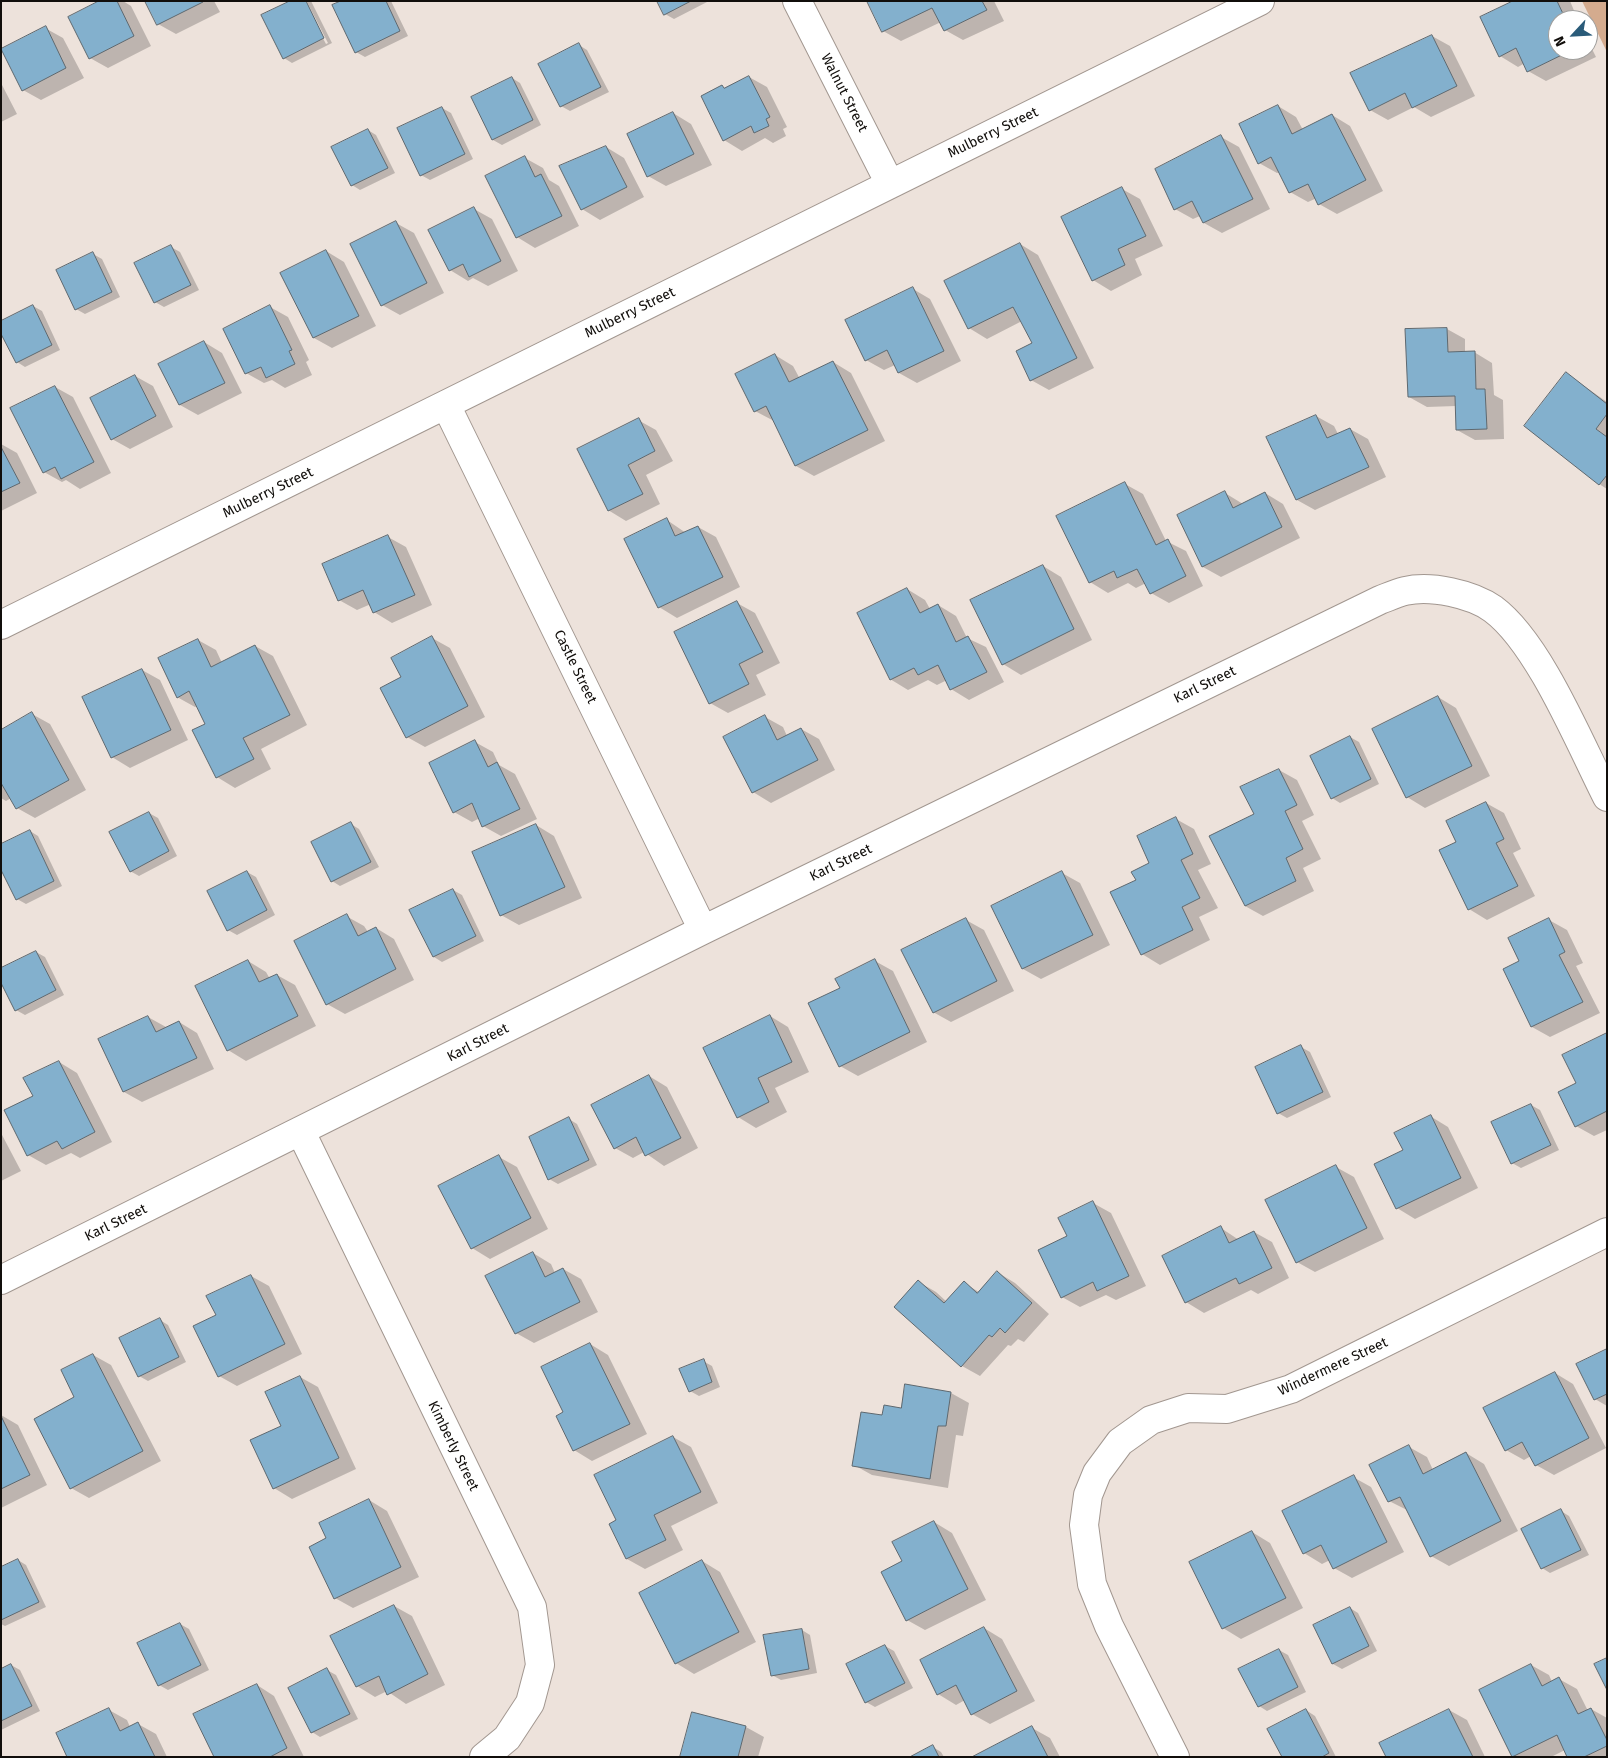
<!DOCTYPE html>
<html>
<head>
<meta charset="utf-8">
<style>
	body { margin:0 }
	#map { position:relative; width:1608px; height:1758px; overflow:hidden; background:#ede2db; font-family:"Fira Sans",sans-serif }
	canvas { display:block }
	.frame { position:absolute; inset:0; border:2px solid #110e0b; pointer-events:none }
	.north { position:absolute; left:1548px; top:10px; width:50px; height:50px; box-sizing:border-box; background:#fff; border:1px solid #a09f9d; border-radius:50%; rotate:245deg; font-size:14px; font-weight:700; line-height:20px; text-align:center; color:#110e0b }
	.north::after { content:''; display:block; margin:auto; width:18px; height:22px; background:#2a5b79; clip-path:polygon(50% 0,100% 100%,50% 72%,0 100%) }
</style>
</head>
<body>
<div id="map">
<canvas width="1608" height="1758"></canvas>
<div class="frame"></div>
<div class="north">N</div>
</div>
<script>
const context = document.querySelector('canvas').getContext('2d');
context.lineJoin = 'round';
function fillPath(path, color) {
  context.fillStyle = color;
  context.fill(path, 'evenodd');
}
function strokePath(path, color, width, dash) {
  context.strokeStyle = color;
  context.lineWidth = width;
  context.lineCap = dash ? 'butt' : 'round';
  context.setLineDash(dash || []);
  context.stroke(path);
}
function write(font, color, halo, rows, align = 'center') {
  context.font = font + ' "Fira Sans",sans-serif';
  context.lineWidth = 4;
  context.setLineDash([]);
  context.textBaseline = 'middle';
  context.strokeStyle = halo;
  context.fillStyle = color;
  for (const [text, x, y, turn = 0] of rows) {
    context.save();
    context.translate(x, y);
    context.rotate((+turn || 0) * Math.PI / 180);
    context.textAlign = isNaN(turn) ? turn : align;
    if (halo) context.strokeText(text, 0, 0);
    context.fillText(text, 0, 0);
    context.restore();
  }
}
const green = new Path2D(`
	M1582 1H1607V52Z`);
const shadow = new Path2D(`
	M102 1H123L131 6 151 46 108 68 90 58Z
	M147 1H214L220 12 176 34 158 24Z
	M293 1H311L332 43 292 63 284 58ZM304 2H307L328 43 326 44Z
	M344 1H391L408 36 365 57 356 52Z
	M659 1H709L674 19 665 14Z
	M869 1H994L1004 21 963 40 945 30 941 22 901 41 883 31Z
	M1516 1H1570L1578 20H1558V50H1588V41L1596 57 1546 81 1528 71 1525 63 1518 67 1500 56Z
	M45 28 63 38 84 78 41 100 23 90Z
	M1432 36 1450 46 1475 96 1431 117 1414 107 1388 120 1370 110Z
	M579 45 587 50 609 92 570 111 561 106Z
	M749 77 767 87 787 127 783 129 786 136 773 143 765 138 742 151 724 140 722 87 726 89Z
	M512 78 520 83 541 125 502 145 493 140 472 98Z
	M1 83 17 114 1 122Z
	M1278 106 1296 117 1303 130 1332 115 1350 126 1383 191 1337 214 1319 204 1317 198 1308 202 1290 192 1280 172 1277 173 1259 163Z
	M442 108 451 113 473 159 430 180 421 175Z
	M673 113 691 124 712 165 666 186 648 176Z
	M368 130 376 135 395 173 360 190 352 185Z
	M1221 137 1239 147 1270 209 1222 233 1204 223 1200 216 1193 219 1175 209Z
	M606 147 624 158 644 197 600 220 582 209Z
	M525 158 543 168 549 180 559 186 579 226 535 248 517 237Z
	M1122 189 1140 199 1163 246 1135 259 1142 275 1111 291 1093 280Z
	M474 209 492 219 518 271 488 286 473 278 468 281 450 270Z
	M396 223 414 233 444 293 400 315 382 305Z
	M1020 244 1038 255 1094 368 1049 390 1031 380 1034 344 1022 321 987 339 969 328Z
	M171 247 180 252 199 290 164 307 155 302Z
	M326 251 344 262 376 326 332 348 314 338 282 273Z
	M93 254 102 259 120 297 85 314 76 309Z
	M913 289 930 299 961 361 917 383 899 373 895 365 884 370 866 360Z
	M33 306 42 311 60 350 25 367 17 362Z
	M270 307 288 317 309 360 306 362 312 375 285 388 272 380 264 383 246 373Z
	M1447 329 1465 339V352H1474L1492 363 1494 395 1503 400 1504 439 1475 440 1457 430 1456 406 1427 407 1409 397Z
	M204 342 222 353 242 393 198 415 180 405 160 364Z
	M775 355 793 366 800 379 833 362 851 373 885 441 814 476 796 466 774 421 755 411Z
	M1567 374 1607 402V489L1599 484Z
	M135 376 153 386 173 427 130 449 112 439Z
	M55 387 73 397 111 473 80 489 66 480 62 482 44 472Z
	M1316 416 1334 426 1338 434 1350 429 1368 439 1386 477 1315 510 1297 500Z
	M638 420 656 430 673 461 646 475 660 504 626 521 608 510Z
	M1 444 17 453 37 493 1 511Z
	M1125 484 1143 494 1166 541 1186 551 1203 586 1169 603 1151 593 1146 583 1136 588 1128 583 1108 593 1090 582Z
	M1225 493 1243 504 1265 493 1283 504 1300 538 1221 577 1203 567 1178 516Z
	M667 520 686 533 698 527 716 537 740 587 677 618 659 607Z
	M388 537 406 547 432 605 392 623 374 612 371 604 357 610 339 600Z
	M1043 566 1061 577 1092 640 1021 675 1003 664Z
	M907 589 925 600 930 609 938 605 956 616 967 638 986 647 1004 682 969 700 951 689 947 680 937 685 928 680 908 690 890 679Z
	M737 603 755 613 780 663 756 675 766 695 728 713 710 703Z
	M432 638 450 648 485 717 425 747 407 737 402 678Z
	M198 640 216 650 222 663 255 646 273 656 307 725 261 749 271 769 235 788 217 777 207 724 198 706 195 707 177 697Z
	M142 670 160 680 188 740 130 768 112 757Z
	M1438 697 1456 708 1490 776 1425 808 1407 797Z
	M32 714 50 724 86 790 35 818 17 808 11 798 6 801 1 798V731Z
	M765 717 783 727 787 736 801 729 819 739 835 770 771 803 753 792Z
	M1350 737 1359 742 1379 784 1340 803 1332 798Z
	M475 742 493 752 499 765 515 774 537 819 501 836 483 826 480 818 472 822 454 812Z
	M1279 770 1297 780 1314 815 1302 821 1321 859 1303 868 1314 891 1263 916 1245 906 1256 815Z
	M1486 803 1504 813 1521 849 1513 853 1535 896 1487 920 1469 909 1441 851 1458 843Z
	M149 813 158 818 177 856 139 876 130 871Z
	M1176 819 1194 829 1211 864 1198 870 1218 908 1199 917 1210 940 1160 965 1142 954 1138 880 1151 864Z
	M351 824 359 829 379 867 340 886 332 881Z
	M536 825 554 836 582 898 519 925 501 915Z
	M30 831 38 836 62 886 26 904 17 899Z
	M247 872 256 877 275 915 237 935 228 930Z
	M1062 873 1080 883 1110 945 1041 979 1023 969 993 907Z
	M453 890 462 895 484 941 442 962 434 957Z
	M346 916 364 926 368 932 376 928 394 939 414 980 345 1014 327 1004Z
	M966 920 984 930 1014 991 951 1022 933 1012Z
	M1549 920 1567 930 1583 963 1576 966 1600 1013 1550 1037 1532 1027 1504 969 1520 961Z
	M36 952 45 957 64 995 25 1015 16 1010Z
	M248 961 266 972 270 979 277 975 295 985 316 1026 246 1061 228 1050Z
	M875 961 893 971 927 1042 858 1076 840 1066 841 989Z
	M770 1016 788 1027 809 1072 775 1088 787 1112 756 1128 738 1117Z
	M148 1017 166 1027 179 1022 197 1033 214 1069 142 1102 124 1092Z
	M1607 1034V1130L1594 1136 1576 1126 1578 1083Z
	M1301 1047 1310 1052 1331 1097 1287 1118 1278 1113Z
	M59 1062 77 1073 112 1142 80 1158 71 1153 46 1165 28 1155 34 1097Z
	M649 1076 667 1087 698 1148 664 1166 644 1152 633 1158 615 1148Z
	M1531 1105 1540 1110 1559 1150 1521 1168 1512 1163Z
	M1430 1116 1448 1127 1478 1188 1415 1219 1397 1208 1405 1151Z
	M569 1119 577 1124 597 1165 558 1184 549 1179Z
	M1 1133 21 1171 1 1181Z
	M499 1157 517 1167 548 1229 490 1259 472 1248Z
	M1336 1167 1354 1177 1384 1239 1315 1272 1297 1262Z
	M1093 1203 1111 1213 1146 1286 1116 1300 1106 1295 1080 1307 1062 1297Z
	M1221 1228 1239 1240 1254 1232 1272 1242 1289 1278 1258 1294 1251 1290 1204 1313 1186 1302Z
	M533 1253 551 1264 555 1273 563 1269 581 1279 598 1312 534 1343 516 1333Z
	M997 1272 1015 1283 1049 1314 1024 1342 1018 1339 1011 1346 1008 1345 980 1376 962 1366 919 1282 936 1292 947 1302 964 1283 979 1292Z
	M251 1276 269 1286 302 1354 237 1386 219 1376 217 1315Z
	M160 1320 168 1325 186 1362 148 1381 139 1376Z
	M590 1344 608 1355 647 1434 592 1461 574 1450 564 1413Z
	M1607 1351V1406L1595 1399Z
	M93 1355 111 1365 161 1461 89 1498 71 1488 76 1398Z
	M703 1361 712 1366 720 1387 699 1396 690 1391Z
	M1555 1373 1573 1384 1606 1448 1554 1475 1536 1465 1531 1456 1524 1460 1506 1450Z
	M300 1377 318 1387 356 1469 292 1499 274 1488 283 1426Z
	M951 1393 969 1403 963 1436 956 1435 948 1488 872 1475 854 1465 883 1417Z
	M1 1415 18 1425 47 1485 1 1508Z
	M673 1437 691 1447 718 1503 671 1526 683 1550 645 1569 627 1559 610 1524 618 1521Z
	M1409 1447 1427 1457 1433 1470 1466 1453 1484 1464 1518 1531 1449 1566 1431 1556 1409 1511 1389 1501Z
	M1353 1477 1371 1487 1404 1552 1352 1578 1334 1568 1330 1560 1322 1564 1304 1553 1283 1512Z
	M369 1500 387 1511 419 1577 353 1608 335 1598 328 1539Z
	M1561 1511 1569 1516 1589 1555 1550 1573 1542 1568Z
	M934 1522 952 1533 986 1600 925 1630 907 1620 904 1561Z
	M1252 1532 1270 1543 1303 1608 1241 1639 1223 1628 1190 1563Z
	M18 1560 26 1565 46 1607 5 1626 1 1624V1569Z
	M702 1561 720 1572 756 1642 694 1674 676 1663Z
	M394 1606 412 1616 445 1685 406 1704 387 1691 375 1697 357 1686Z
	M1350 1608 1358 1613 1377 1651 1342 1669 1333 1664 1314 1626Z
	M180 1624 189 1629 209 1670 168 1690 159 1685Z
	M984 1628 1002 1639 1035 1701 990 1724 972 1714 965 1700 956 1705 938 1694Z
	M802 1630 810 1635 817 1673 781 1680 772 1675Z
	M885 1646 894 1651 913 1688 875 1707 866 1702 847 1665Z
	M1279 1650 1288 1655 1306 1692 1267 1711 1259 1706Z
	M11 1665 20 1670 40 1711 1 1730V1670Z
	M1531 1665 1549 1675 1552 1682 1559 1679 1577 1689 1588 1711 1591 1709 1607 1718V1757H1569L1565 1750 1551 1757 1513 1756 1480 1690Z
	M327 1670 336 1675 358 1719 320 1737 312 1732Z
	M257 1685 274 1696 304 1757H216Z
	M109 1710 127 1720 130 1727 138 1724 156 1734 167 1757H171H69Z
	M1306 1710 1315 1716 1336 1757H1283Z
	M1449 1710 1467 1720 1485 1757H1387Z
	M746 1727 764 1737 758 1757H681Z
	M1032 1728 1050 1738 1060 1757H974Z
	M933 1747 941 1752 944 1757H913Z`);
const building = new Path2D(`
	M99 1H117L134 36 89 59 68 17Z
	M145 1H202L203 2 157 25Z
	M290 1H306L324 38 283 59 261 15Z
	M341 1H386L400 31 355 53 332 5Z
	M657 1H691L664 15Z
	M867 1H982L987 10 944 31 932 8 882 32Z
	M1513 1H1557L1566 20H1558V50H1572L1527 72 1516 48 1499 57 1480 17Z
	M46 26 66 68 22 91 1 49Z
	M1432 35 1457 86 1412 108 1405 93 1369 111 1350 73Z
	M579 43 601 87 560 107 538 64Z
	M749 76 770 117 766 119 769 126 754 133 751 126 723 141 701 96 722 85 724 88Z
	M512 77 533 120 492 140 471 97Z
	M1278 105 1292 134 1332 114 1366 180 1318 205 1308 184 1289 193 1271 157 1258 164 1239 124Z
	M442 107 465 154 420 176 397 128Z
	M673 112 694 154 647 177 627 134Z
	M368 129 388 168 351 186 331 147Z
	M1221 135 1253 199 1203 223 1192 201 1174 210 1155 169Z
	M606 146 627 187 581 210 559 166Z
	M525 156 535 177 541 174 562 216 516 238 485 176Z
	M1122 187 1146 236 1118 249 1125 265 1092 281 1061 217Z
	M474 207 501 261 469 277 463 264 449 271 428 230Z
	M396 221 427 283 381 306 350 244Z
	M1020 243 1077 358 1030 381 1016 351 1032 343 1013 307 968 329 944 281Z
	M171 245 191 285 154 303 134 263Z
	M326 250 359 316 313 338 280 273Z
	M93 252 112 292 75 310 56 270Z
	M913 287 944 351 898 373 887 350 865 361 845 320Z
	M33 305 52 345 16 363 1 334V321Z
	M270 305 292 350 289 351 295 364 266 378 261 367 245 374 223 329Z
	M1447 328 1448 352 1475 351 1476 389H1485L1487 429 1456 430 1455 396 1408 397 1405 329Z
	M204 341 225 383 179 405 158 364Z
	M775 354 789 382 833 361 868 430 795 466 766 406 754 412 735 374Z
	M1566 372 1607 404V414L1596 429 1607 437V475L1599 485 1524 426Z
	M135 375 156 416 111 440 90 398Z
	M55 386 94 462 61 479 55 467 43 473 10 408Z
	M1316 415 1327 438 1350 428 1369 467 1296 500 1266 437Z
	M639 418 655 451 628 465 643 494 608 511 577 449Z
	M1 447 20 483 1 492Z
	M1125 482 1156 545 1168 539 1186 576 1150 594 1137 569 1117 578 1114 571 1089 583 1056 516Z
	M1225 491 1233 508 1265 492 1282 527 1202 567 1177 515Z
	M667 518 675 536 698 526 723 577 658 608 624 539Z
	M388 535 415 595 373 613 363 590 338 601 322 564Z
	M1043 565 1074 629 1002 665 970 600Z
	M907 588 920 613 938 604 956 642 968 636 987 672 950 690 938 665 918 675 914 668 890 680 857 613Z
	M737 601 763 652 739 664 749 684 709 704 674 632Z
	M432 636 468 706 406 738 380 688 401 677 391 658Z
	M198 639 211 667 255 645 290 715 243 738 254 759 216 778 192 730 205 724 189 691 177 698 158 658Z
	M142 669 171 730 111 758 82 697Z
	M1438 696 1472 766 1406 798 1372 729Z
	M32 712 69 780 16 809 1 783V730Z
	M765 715 777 740 801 728 818 760 752 793 723 737Z
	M1350 736 1371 779 1331 799 1310 756Z
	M475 740 488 767 497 762 520 809 482 827 472 803 453 813 429 763Z
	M1279 769 1297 805 1285 811 1303 849 1286 858 1296 881 1245 906 1209 836 1254 814 1240 787Z
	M1486 802 1504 839 1496 843 1518 886 1468 910 1439 850 1456 842 1446 821Z
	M149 812 169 851 130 872 109 832Z
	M1176 817 1193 854 1181 860 1200 898 1182 907 1193 930 1141 955 1110 892 1136 880 1131 872 1149 863 1137 836Z
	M351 822 371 862 331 882 311 842Z
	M536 824 565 887 500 916 472 852Z
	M30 830 54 881 16 900 1 870V844Z
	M247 871 267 910 227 931 207 891Z
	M1062 871 1093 935 1022 969 991 906Z
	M453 889 476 936 433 957 409 910Z
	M347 914 358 936 376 927 396 969 326 1005 294 941Z
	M966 918 997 981 933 1013 901 950Z
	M1549 918 1565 952 1559 955 1583 1002 1531 1027 1503 969 1519 961 1508 938Z
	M36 951 56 990 15 1011 1 983V968Z
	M875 959 910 1032 839 1067 808 1003 840 988 835 979Z
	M248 960 259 982 277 974 298 1016 227 1051 195 986Z
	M770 1015 792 1062 758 1078 769 1102 737 1118 703 1048Z
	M148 1016 156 1032 179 1021 197 1058 123 1092 98 1039Z
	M1607 1033V1111L1575 1127 1558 1092 1576 1083 1562 1055Z
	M1301 1045 1323 1092 1277 1114 1255 1067Z
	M59 1061 95 1132 62 1149 57 1141 27 1156 4 1110 33 1096 23 1078Z
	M649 1075 681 1138 645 1156 636 1137 614 1149 591 1105Z
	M1531 1104 1551 1145 1511 1164 1491 1122Z
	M1431 1115 1461 1178 1396 1209 1374 1164 1403 1150 1394 1133Z
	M569 1117 589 1160 548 1180 529 1137Z
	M499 1155 531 1218 471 1249 438 1186Z
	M1336 1165 1367 1228 1296 1263 1265 1200Z
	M1093 1201 1129 1276 1097 1291 1093 1282 1061 1298 1038 1250 1067 1236 1058 1218Z
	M1221 1226 1229 1243 1254 1231 1272 1268 1239 1284 1236 1278 1185 1303 1162 1256Z
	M533 1252 545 1277 563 1268 580 1302 515 1334 485 1276Z
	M997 1271 1032 1303 1005 1333 1000 1328 992 1337 989 1335 961 1367 894 1307 918 1280 944 1303 964 1281 977 1293Z
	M251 1275 285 1344 218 1377 193 1326 216 1315 206 1296Z
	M160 1318 179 1357 138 1377 119 1338Z
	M590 1343 630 1424 573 1451 556 1416 563 1412 541 1367Z
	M1607 1349V1394L1594 1400 1576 1364Z
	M93 1354 143 1451 70 1489 34 1419 74 1397 61 1370Z
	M704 1359 712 1382 689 1392 679 1369Z
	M1555 1372 1589 1438 1535 1466 1522 1442 1505 1451 1483 1408Z
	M300 1376 339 1458 273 1489 250 1440 281 1426 265 1392Z
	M905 1384 951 1392 946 1426H938L930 1479 852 1466 861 1412 882 1415 884 1405 901 1408Z
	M1 1416 30 1475 1 1489Z
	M673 1436 701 1492 654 1515 666 1540 626 1559 609 1524 616 1520 594 1475Z
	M1409 1445 1423 1474 1466 1452 1501 1521 1430 1557 1400 1497 1388 1502 1369 1465Z
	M1354 1475 1387 1542 1333 1569 1321 1545 1303 1554 1282 1511Z
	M369 1499 401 1567 334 1599 309 1547 326 1538 319 1523Z
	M1561 1509 1581 1550 1541 1569 1521 1529Z
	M934 1521 968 1589 906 1621 881 1572 902 1561 892 1542Z
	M1252 1531 1286 1598 1222 1629 1189 1562Z
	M18 1559 39 1602 1 1620V1567Z
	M702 1560 739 1632 675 1664 639 1593Z
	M394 1605 428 1674 387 1695 379 1676 356 1687 330 1636Z
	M1350 1607 1369 1646 1332 1664 1313 1625Z
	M180 1623 201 1665 158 1686 137 1643Z
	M984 1627 1017 1691 971 1715 956 1685 937 1695 920 1660Z
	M802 1629 809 1669 771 1676 763 1635Z
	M885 1645 905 1683 865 1703 846 1664Z
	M1279 1649 1298 1687 1258 1707 1238 1669Z
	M1607 1658V1690L1594 1664Z
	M11 1664 32 1706 1 1721V1669Z
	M1531 1664 1542 1686 1559 1677 1578 1714 1591 1708 1607 1740V1746L1584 1757H1567L1557 1735 1512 1757 1479 1690Z
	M327 1668 350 1714 311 1733 288 1688Z
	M257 1684 287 1748 270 1757H214L193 1714Z
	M109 1708 120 1731 138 1722 155 1757H67L56 1733Z
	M1306 1709 1329 1753 1322 1757H1282L1267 1729Z
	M1449 1709 1473 1757H1386L1379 1743Z
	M692 1712 746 1726 738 1757H680Z
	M1032 1726 1048 1757H972Z
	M933 1745 939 1757H910Z`);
const street = new Path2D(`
	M797 1 890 184
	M446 405 703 930
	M1 625 1260 1
	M301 1132 532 1607 540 1665 530 1703 507 1738 484 1757
	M1 1280 703 930 1380 600C1388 597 1397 593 1405 591 1431 585 1472 594 1493 609 1539 643 1580 744 1607 797
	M1175 1757 1109 1626 1092 1584 1084 1525 1088 1495 1097 1473 1120 1442 1151 1420 1188 1408 1227 1409 1291 1389 1607 1232`);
const streetNames = [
	["Walnut Street",844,93,63],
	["Mulberry Street",993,133,-26],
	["Mulberry Street",630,313,-26],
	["Mulberry Street",268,493,-26],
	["Castle Street",575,667,64],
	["Karl Street",1205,685,-26],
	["Karl Street",841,863,-26],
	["Karl Street",478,1043,-27],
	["Karl Street",116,1223,-26],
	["Windermere Street",1333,1367,-25],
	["Kimberly Street",453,1446,64]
];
fillPath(green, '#d4ab8e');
fillPath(shadow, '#0003');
fillPath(building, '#83b0cd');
strokePath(building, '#5e686f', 1);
strokePath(street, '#a29790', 30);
strokePath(street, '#fff', 28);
write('14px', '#110e0b', '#fff', streetNames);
</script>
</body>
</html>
